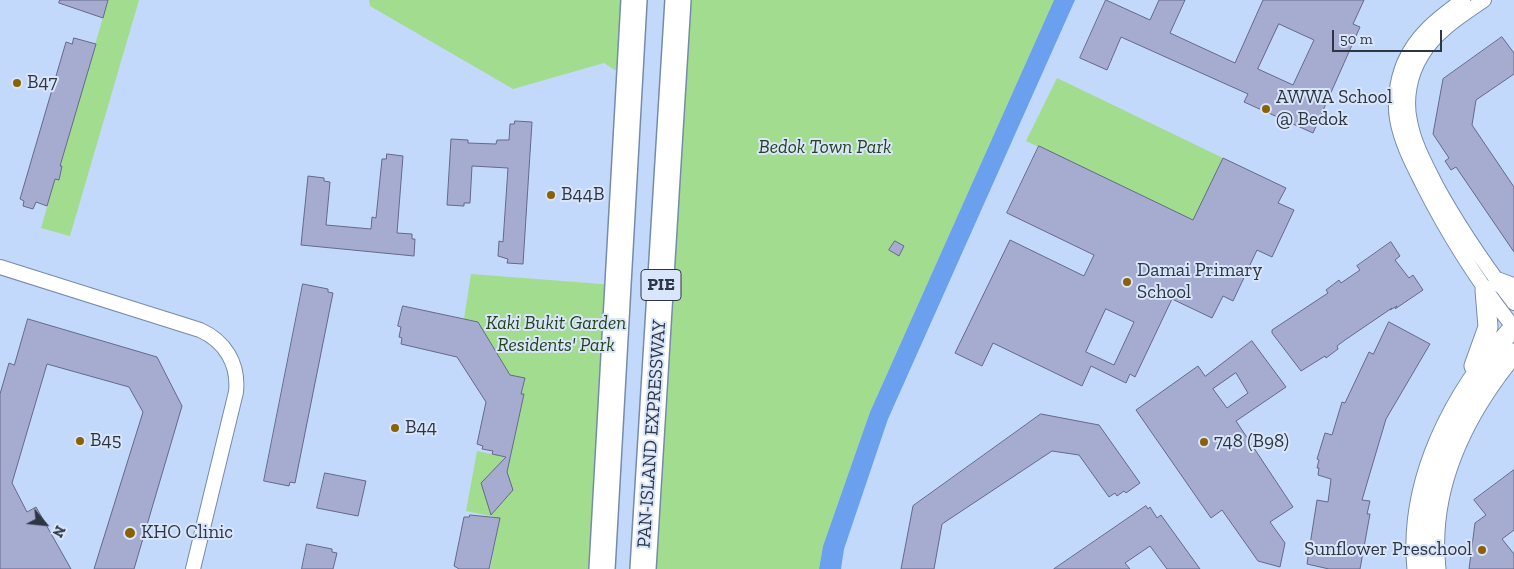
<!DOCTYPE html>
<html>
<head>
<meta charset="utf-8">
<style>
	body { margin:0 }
	#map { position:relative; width:1514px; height:569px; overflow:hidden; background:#c2d9fb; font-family:"Zilla Slab",serif }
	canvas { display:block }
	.north { position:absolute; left:20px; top:499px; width:50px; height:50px; -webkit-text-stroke:4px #d8e5fa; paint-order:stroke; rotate:118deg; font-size:14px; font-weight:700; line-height:20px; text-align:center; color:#2d3643 }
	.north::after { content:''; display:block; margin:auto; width:18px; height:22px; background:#2d3643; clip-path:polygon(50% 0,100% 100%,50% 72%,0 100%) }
	.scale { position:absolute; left:1332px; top:30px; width:110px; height:22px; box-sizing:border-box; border:2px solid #2d3643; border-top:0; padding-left:6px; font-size:15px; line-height:18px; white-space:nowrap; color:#2d3643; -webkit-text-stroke:4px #d8e5fa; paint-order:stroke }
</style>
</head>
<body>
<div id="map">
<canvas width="1514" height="569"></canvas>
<div class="north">N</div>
<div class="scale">50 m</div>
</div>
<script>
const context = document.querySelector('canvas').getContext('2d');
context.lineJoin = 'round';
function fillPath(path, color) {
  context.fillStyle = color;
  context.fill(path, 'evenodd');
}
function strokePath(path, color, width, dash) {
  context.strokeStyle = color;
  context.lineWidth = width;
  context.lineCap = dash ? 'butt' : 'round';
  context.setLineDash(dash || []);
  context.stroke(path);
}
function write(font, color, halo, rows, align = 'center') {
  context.font = font + ' "Zilla Slab",serif';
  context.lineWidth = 4;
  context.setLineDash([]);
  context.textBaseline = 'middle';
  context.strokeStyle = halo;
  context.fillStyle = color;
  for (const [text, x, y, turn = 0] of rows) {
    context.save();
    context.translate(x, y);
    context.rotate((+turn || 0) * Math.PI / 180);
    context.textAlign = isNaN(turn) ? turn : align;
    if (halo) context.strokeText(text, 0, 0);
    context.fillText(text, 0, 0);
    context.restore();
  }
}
const green = new Path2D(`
	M108 0H139L70 236 41 228 55 179H59L62 166 60 165Z
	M369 0H634L630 80 604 63 513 89 370 6Z
	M686 0H1054L870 412 823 546 819 569H653Z
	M1057 78 1223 158 1193 220 1026 141Z
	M471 274 615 285 597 569H490L500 518 466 511 477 451 510 458 524 395 521 394 525 378 510 375 478 322 464 319Z`);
const water = new Path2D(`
	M1054 0H1075L888 419 844 549 841 569H819L823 546 870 412Z`);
const building = new Path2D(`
	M60 0H108L103 18 59 3Z
	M1106 0 1150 20 1159 0H1185L1170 33 1235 63 1263 0H1364L1353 24 1360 27 1313 133 1244 102 1248 94 1121 37 1107 70 1080 58ZM1279 24 1314 40 1293 85 1258 69Z
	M1502 37 1514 53V74L1476 100 1472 125 1514 187V252L1456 167 1451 170 1445 161 1449 158 1433 134 1443 79Z
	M74 38 96 44 60 166H62L59 180 55 179 47 206 36 202 33 209 23 206 24 201 20 199 66 42 72 44Z
	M515 121 532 122 523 264 507 263 508 259 498 256 499 241 503 242 508 168 472 166 470 203H464V206L447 205 451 139 468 140V143L496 144 497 140H509L510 124H514Z
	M1039 146 1193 220 1223 158 1286 188 1278 203 1294 210 1272 257 1257 250 1233 301 1223 296 1212 318 1172 299 1135 377 1130 374 1126 383 1091 366 1082 386 993 343 982 366 955 353 1010 240 1084 276 1094 255 1007 213ZM1106 309 1134 322 1114 365 1086 352Z
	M387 154 403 156 397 233 412 234V239H415L414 256 301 245 308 176 324 178V181L330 182 326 225 371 229 372 217 376 218 382 159H386Z
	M895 241 904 246 899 256 889 250Z
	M1391 242 1400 256 1395 260 1409 278 1413 275 1423 290 1395 309 1397 306 1390 310 1392 308 1345 340 1337 346 1338 349 1326 358 1325 356 1301 371 1272 333V330L1328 293 1326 290 1339 280 1341 283 1360 270 1357 266Z
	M303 284 328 289V292L333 293 295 483 290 482 289 486 264 481Z
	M403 306 478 322 510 375 525 378 521 394H524L507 472 513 490 491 515 481 483 506 457 492 454 493 451 482 449 483 446 477 444 486 402 457 357 401 344 402 338 399 337 401 327 398 326Z
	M28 319 157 357 182 406 134 569H94L143 412 129 387 47 364 12 483 27 512 36 507 71 569H0V394L9 363 14 365Z
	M1389 322 1430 344 1386 419 1362 500 1370 501 1367 514H1370L1360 569H1329L1307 564 1317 500 1328 502 1331 479 1318 475 1319 468H1317L1319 460 1317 459 1325 433 1332 435 1342 402 1345 403 1369 352 1373 354Z
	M1252 341 1286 387 1236 421 1293 507 1270 522 1285 543 1280 567 1258 561 1222 510 1211 518 1136 410 1198 366 1205 376ZM1236 373 1248 393 1227 408 1213 389Z
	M1041 414 1099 425 1140 483 1126 493 1124 491 1117 496 1115 493 1109 497 1079 455 1052 451 942 524 934 569H901L913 506Z
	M1514 470V530L1502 539 1514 554V569H1469L1475 523 1486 515 1474 500Z
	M325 473 366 481 358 516 317 508Z
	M1146 506 1148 509 1150 507 1157 518 1161 515 1200 569H1167L1150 546 1125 563 1130 569H1054Z
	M470 515 500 518 489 569H459L454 566 464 517H469Z
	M307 544 332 549V552L337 553 333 569H302Z`);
const minor = new Path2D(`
	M1463 0C1438 18 1416 35 1404 63 1397 80 1394 101 1397 119 1401 142 1412 163 1422 183 1448 235 1478 282 1514 328
	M1484 0C1461 16 1436 31 1422 55 1410 74 1405 99 1410 121 1414 144 1426 165 1436 185 1459 227 1485 265 1514 303
	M0 267 200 330C225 341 239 364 236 392L193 569`);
const secondary = new Path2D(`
	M1498 282 1514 288
	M1474 366 1488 327 1485 290
	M1417 569C1408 480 1455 391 1514 327
	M1436 569C1427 488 1464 414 1514 353`);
const motorway = new Path2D(`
	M602 569 634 0
	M643 569 678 0`);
const markers = [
	[17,83,5,"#8b6103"],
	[1266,109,5,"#8b6103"],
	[551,195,5,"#8b6103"],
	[1127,282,5,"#8b6103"],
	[395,428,5,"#8b6103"],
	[80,441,5,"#8b6103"],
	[1204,442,5,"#8b6103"],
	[130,533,6,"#8b6103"],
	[1482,550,5,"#8b6103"]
];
const shields = [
	[661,285,40]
];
const shieldNames = [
	["PIE",661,285]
];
const poiNames = [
	["B47",27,83],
	["AWWA School",1276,98],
	["@ Bedok",1276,120],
	["B44B",561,195],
	["Damai Primary",1137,271],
	["School",1137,293],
	["B44",405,428],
	["B45",90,441],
	["748 (B98)",1214,442],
	["KHO Clinic",141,533],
	["Sunflower Preschool",1472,550,"right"]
];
const parkNames = [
	["Bedok Town Park",825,148],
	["Kaki Bukit Garden",556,324],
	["Residents' Park",556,346]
];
const streetNames = [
	["PAN-ISLAND EXPRESSWAY",652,434,-86]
];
fillPath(green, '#a2dc8f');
fillPath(water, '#6ba0ef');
fillPath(building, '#a6abd0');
strokePath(building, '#64698a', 1);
strokePath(minor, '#768baa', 16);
strokePath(secondary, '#768baa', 21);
strokePath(motorway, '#768baa', 28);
strokePath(minor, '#fff', 14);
strokePath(secondary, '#fff', 19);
strokePath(motorway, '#fff', 25);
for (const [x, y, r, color] of markers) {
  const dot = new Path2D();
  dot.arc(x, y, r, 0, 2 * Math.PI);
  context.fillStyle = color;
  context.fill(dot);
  strokePath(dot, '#d8e5fa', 2);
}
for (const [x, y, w] of shields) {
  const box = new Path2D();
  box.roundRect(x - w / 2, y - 15.5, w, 31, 4);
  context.fillStyle = '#d8e5fa';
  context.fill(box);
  strokePath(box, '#2d3643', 1);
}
write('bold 18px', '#2d3643', null, shieldNames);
write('19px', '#2d3643', '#d8e5fa', poiNames, 'left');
write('italic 19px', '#25441b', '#d8e5fa', parkNames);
write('19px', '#2d3643', '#d8e5fa', streetNames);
</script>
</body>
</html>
